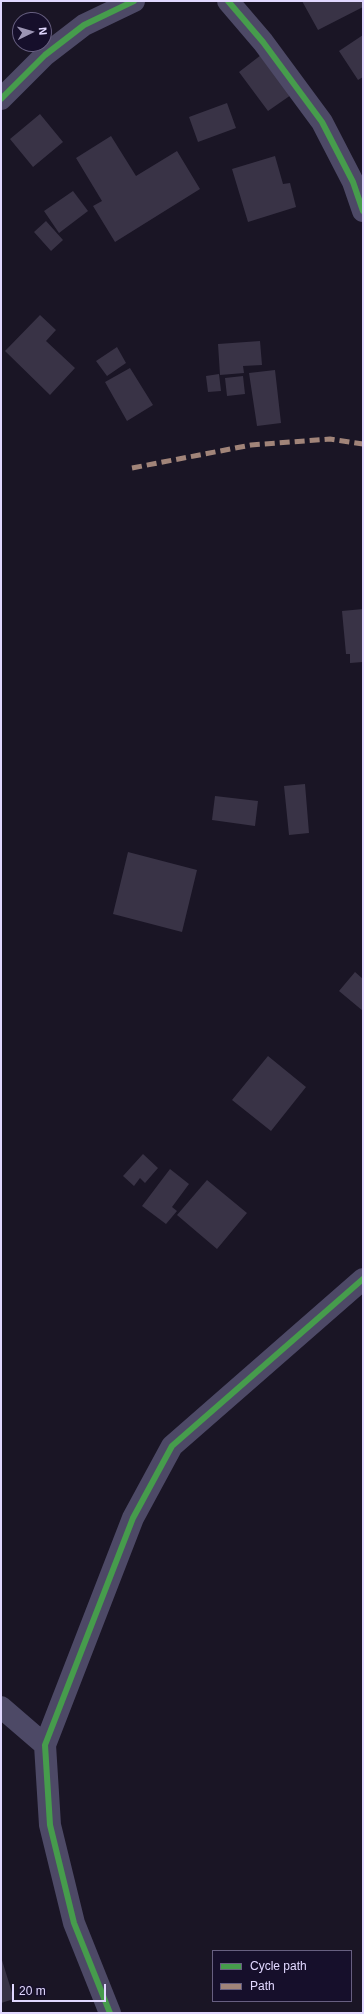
<!DOCTYPE html>
<html>
<head>
<meta charset="utf-8">
<style>
	body { margin:0 }
	#map { position:relative; width:364px; height:2014px; overflow:hidden; background:#1a1525; font-family:Arial,sans-serif }
	canvas { display:block }
	.frame { position:absolute; inset:0; border:2px solid #e1d8ff; pointer-events:none }
	.legend { position:absolute; left:212px; top:1950px; width:140px; height:52px; box-sizing:border-box; background:#160f2b; border:1px solid #675f80; margin:0; padding:5px 7px; list-style:none; font-size:12px; color:#e1d8ff }
	.legend li { display:flex; align-items:center; gap:8px; height:20px }
	.legend b { width:20px; border:1px solid #675f80 }
	.north { position:absolute; left:12px; top:12px; width:40px; height:40px; box-sizing:border-box; background:#160f2b; border:1px solid #675f80; border-radius:50%; rotate:85deg; font-size:11px; font-weight:700; line-height:16px; text-align:center; color:#e1d8ff }
	.north::after { content:''; display:block; margin:auto; width:14px; height:18px; background:#9b94b3; clip-path:polygon(50% 0,100% 100%,50% 72%,0 100%) }
	.scale { position:absolute; left:12px; top:1984px; width:94px; height:18px; box-sizing:border-box; border:2px solid #e1d8ff; border-top:0; padding-left:5px; font-size:12px; line-height:14px; white-space:nowrap; color:#e1d8ff; -webkit-text-stroke:3px #160f2b; paint-order:stroke }
</style>
</head>
<body>
<div id="map">
<canvas width="364" height="2014"></canvas>
<div class="frame"></div>
<ul class="legend">
<li><b style="height:5px;background:#469c4c"></b>Cycle path</li>
<li><b style="height:5px;background:#a18479"></b>Path</li>
</ul>
<div class="north">N</div>
<div class="scale">20 m</div>
</div>
<script>
const context = document.querySelector('canvas').getContext('2d');
context.lineJoin = 'round';
function fillPath(path, color) {
  context.fillStyle = color;
  context.fill(path, 'evenodd');
}
function strokePath(path, color, width, dash) {
  context.strokeStyle = color;
  context.lineWidth = width;
  context.lineCap = dash ? 'butt' : 'round';
  context.setLineDash(dash || []);
  context.stroke(path);
}
const building = new Path2D(`
	M302 1H363V7L318 30Z
	M363 35V77L358 80 339 51Z
	M261 55 291 95 268 111 239 72Z
	M227 103 236 128 198 142 189 117Z
	M40 114 63 142 33 167 10 139Z
	M111 136 136 176 177 151 200 189 115 242 93 206 102 201 76 158Z
	M275 156 283 184 290 183 296 207 248 222 232 169Z
	M73 191 88 211 59 233 44 211Z
	M46 221 63 240 51 251 34 232Z
	M40 315 56 330 46 341 75 368 50 395 5 351Z
	M260 341 262 365 243 366 244 373 220 375 218 344Z
	M117 347 126 363 107 376 96 361Z
	M130 368 153 405 127 421 105 382Z
	M275 370 281 423 257 426 249 373Z
	M219 374 221 391 208 392 206 376Z
	M243 376 245 394 227 396 225 378Z
	M363 609V662L350 663V654H346L342 611Z
	M305 784 309 833 289 835 284 786Z
	M215 796 258 801 255 826 212 820Z
	M128 852 197 870 182 932 113 914Z
	M355 972 363 979V1011L339 991Z
	M268 1056 306 1087 271 1131 232 1100Z
	M143 1154 158 1168 145 1183 140 1178 134 1186 123 1176Z
	M170 1169 189 1184 172 1207 177 1211 166 1224 142 1206Z
	M207 1180 247 1213 217 1249 177 1215Z
	M1 1957 14 1999 1 2003Z`);
const minor = new Path2D(`
	M228 1 263 42 322 122 353 182 363 211
	M1 99 45 55 84 25 134 1
	M1 1707 45 1745
	M110 2013 74 1923 50 1825 45 1745 133 1518 172 1446 363 1279`);
const quiet = new Path2D(`
	M132 468 251 445 330 439 363 444`);
const cycleway = new Path2D(`
	M228 1 263 42 322 122 353 182 363 211
	M1 99 45 55 84 25 134 1
	M110 2013 74 1923 50 1825 45 1745 133 1518 172 1446 363 1279`);
fillPath(building, '#393346');
strokePath(minor, '#4d4966', 22);
strokePath(quiet, '#a18479', 5, [10, 5]);
strokePath(cycleway, '#469c4c', 6);
</script>
</body>
</html>
